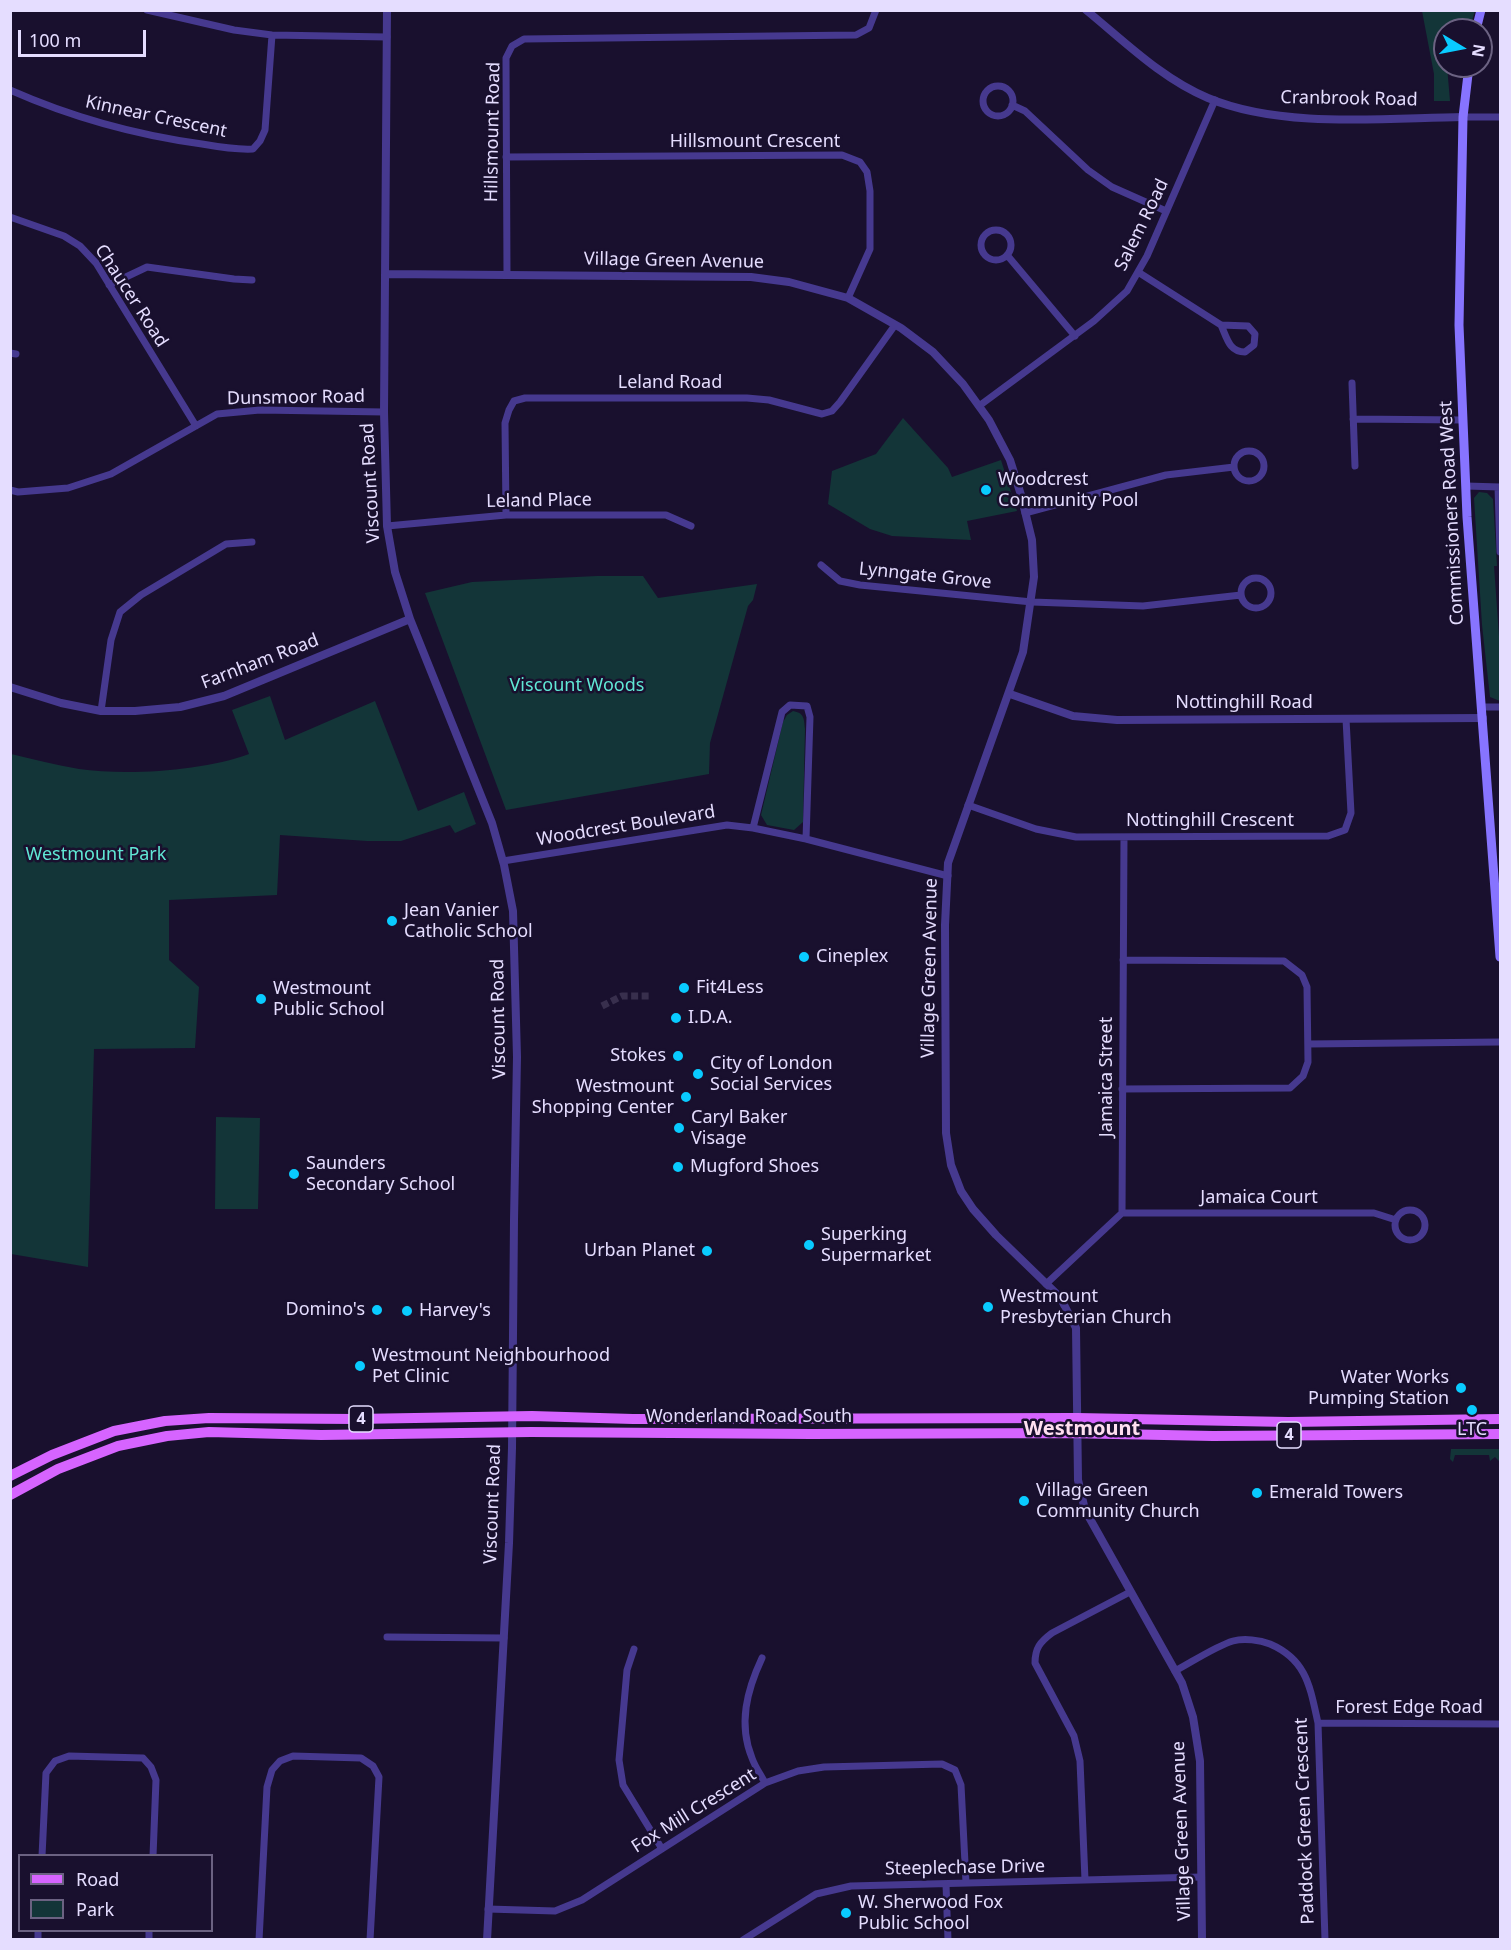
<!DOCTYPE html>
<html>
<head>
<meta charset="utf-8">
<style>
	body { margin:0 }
	#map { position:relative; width:1511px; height:1950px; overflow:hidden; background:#19102e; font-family:"Noto Sans",sans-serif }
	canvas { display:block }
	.frame { position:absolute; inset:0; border:12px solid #e5ddff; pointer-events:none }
	.legend { position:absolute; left:18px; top:1854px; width:195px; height:78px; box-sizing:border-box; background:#19102e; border:2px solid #6b6282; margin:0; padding:8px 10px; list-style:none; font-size:18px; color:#e5ddff }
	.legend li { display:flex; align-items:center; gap:12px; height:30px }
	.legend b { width:30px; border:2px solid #6b6282 }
	.north { position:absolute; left:1433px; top:18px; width:60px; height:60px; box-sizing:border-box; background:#19102e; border:2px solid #6b6282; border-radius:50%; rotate:100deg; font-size:16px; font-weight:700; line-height:24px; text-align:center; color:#e5ddff }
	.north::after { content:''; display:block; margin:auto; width:21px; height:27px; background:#09cbff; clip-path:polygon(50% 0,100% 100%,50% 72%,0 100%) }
	.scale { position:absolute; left:18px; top:30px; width:128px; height:27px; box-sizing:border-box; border:3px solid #e5ddff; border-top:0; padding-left:8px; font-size:18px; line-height:21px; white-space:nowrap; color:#e5ddff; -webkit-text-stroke:4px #19102e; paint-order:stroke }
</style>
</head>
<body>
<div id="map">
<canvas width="1511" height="1950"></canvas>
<div class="frame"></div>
<ul class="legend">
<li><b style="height:8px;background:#d664ff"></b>Road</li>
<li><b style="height:16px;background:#133538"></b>Park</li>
</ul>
<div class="north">N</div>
<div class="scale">100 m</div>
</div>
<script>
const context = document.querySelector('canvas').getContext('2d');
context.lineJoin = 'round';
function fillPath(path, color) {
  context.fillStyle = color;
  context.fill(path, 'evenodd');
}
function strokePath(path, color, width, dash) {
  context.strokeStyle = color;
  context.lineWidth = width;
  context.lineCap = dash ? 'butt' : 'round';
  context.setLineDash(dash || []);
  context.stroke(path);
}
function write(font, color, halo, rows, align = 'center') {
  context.font = font + ' "Noto Sans",sans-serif';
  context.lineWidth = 5;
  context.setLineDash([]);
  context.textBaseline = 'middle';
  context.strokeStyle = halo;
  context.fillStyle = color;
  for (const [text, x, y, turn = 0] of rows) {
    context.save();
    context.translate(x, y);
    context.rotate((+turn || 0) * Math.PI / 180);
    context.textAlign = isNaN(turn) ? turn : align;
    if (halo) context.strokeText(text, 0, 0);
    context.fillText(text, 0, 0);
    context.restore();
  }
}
const green = new Path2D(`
	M1422 11H1475L1469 30H1445V66H1447L1450 101H1434V74Z
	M903 418 948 468 952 477 1001 460 1017 511 967 521 971 540 892 536 870 529 828 504 832 471 876 454Z
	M1479 492 1487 493 1493 499 1497 566H1494L1500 650V701L1490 697 1482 625 1474 498Z
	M597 576H643L658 598 757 584 753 600 748 606 710 743 709 774 506 810 425 593 472 582Z
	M270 696 285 740 375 701 418 811 464 792 476 824 455 833 450 825 401 841H367L280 835 277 895 169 900V960L199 987 195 1048 94 1049 88 1267 11 1254V754C33 759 56 765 79 769 127 776 203 771 249 754L232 710Z
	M793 711C804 713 804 718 805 729L803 822 794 830 767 825 761 815 783 722 787 715Z
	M216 1117 260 1118 258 1209H215Z
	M1451 1449H1500V1462L1495 1457 1490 1461 1489 1455H1455L1453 1462 1450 1459Z`);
const minorTunnel = new Path2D(`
	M602 1006 622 996H650`);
const minor = new Path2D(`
	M147 10 234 30 272 35 387 37
	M983 101a15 15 0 1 1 30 0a15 15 0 1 1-30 0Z
	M10 90C71 117 136 135 202 144 219 147 236 150 253 149L260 141 265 130 272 35
	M1012 105 1025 111 1088 170 1112 187 1166 211
	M1463 117H1500
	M506 157 842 155 860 162 867 172 870 191V249L848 298
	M10 217 64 236 80 246 96 263 196 426
	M981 245a15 15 0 1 1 30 0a15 15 0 1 1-30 0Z
	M1007 255 1075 336
	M1138 272 1221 325 1248 326 1255 334 1254 345 1245 352C1229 352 1227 338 1221 325
	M507 275 506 58 512 46 524 39 856 35 869 28 876 10
	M109 285 147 267 234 279 252 280
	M10 353 16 354
	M1352 383 1355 466
	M979 406 1094 321 1127 291 1147 256 1215 100
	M1353 419 1463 420
	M1234 466a15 15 0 1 1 30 0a15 15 0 1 1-30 0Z
	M1466 486 1500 487
	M1498 487 1500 552
	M10 490 18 492 68 488 111 474 217 414 260 410 384 412
	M1025 513 1166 475 1234 467
	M506 515 505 423 509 410 514 401 525 398H747L769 400 822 414 832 411 840 402 895 325
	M387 526 506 515H666L691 526
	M821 565 840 581 860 585 1032 602 1143 606 1241 595
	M1241 593a15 15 0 1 1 30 0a15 15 0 1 1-30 0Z
	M1482 707H1500
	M101 711 111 640 120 612 141 595 226 544 252 542
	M968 805 1036 829 1076 837 1328 836 1345 830 1351 813 1346 719
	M753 828 806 839
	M503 861 727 825 753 828 782 712 790 705 807 706 810 717 806 839 948 876
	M1308 1044 1500 1042
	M1122 1089 1290 1088 1303 1076 1308 1062 1307 987 1302 975 1284 961 1123 960
	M1395 1225a15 15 0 1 1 30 0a15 15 0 1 1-30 0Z
	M1122 1213H1374L1396 1220
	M1046 1284 1122 1213 1124 837
	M387 1637 504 1638
	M634 1649 627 1670 619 1760 623 1785 662 1849
	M762 1658C747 1690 738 1724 752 1758 755 1767 761 1775 765 1783
	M1175 1671C1192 1662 1216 1646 1233 1641 1244 1638 1260 1640 1270 1644 1307 1660 1310 1687 1318 1723L1325 1940
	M1318 1723 1500 1724
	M42 1856 46 1773 55 1761 69 1756 143 1758 151 1767 156 1780 153 1856
	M1085 1880 1080 1761 1074 1736 1035 1663C1035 1648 1040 1642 1052 1633L1130 1592
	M946 1884 948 1940
	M488 1909 555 1911 582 1900 765 1783 798 1771 824 1767 942 1764 955 1770 961 1785 966 1883
	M38 1940V1930
	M149 1940V1930
	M259 1940 267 1787 272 1770 280 1761 293 1756 361 1758 373 1766 379 1777 370 1940
	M743 1940 816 1894 851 1886 1201 1877`);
const tertiary = new Path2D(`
	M387 10 384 412 387 526 395 572 410 619 492 823 504 865 513 911 517 1057 514 1220 512 1448 509 1543 487 1940
	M1086 10C1124 41 1162 79 1208 98 1282 129 1384 118 1463 117
	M385 274 751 277 789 282 848 298 901 328 933 352 963 384 989 420 1010 460 1021 495 1032 540 1034 577 1023 652 948 863 945 925 946 1133 951 1165 961 1191 973 1209 996 1235 1060 1297 1076 1328 1078 1480 1085 1510 1182 1683 1193 1717 1200 1761 1202 1940
	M10 687 61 703 101 711H135L180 707 224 696 410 619
	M1010 694 1073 716 1117 720 1483 718`);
const secondary = new Path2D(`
	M1476 30 1481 10
	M1469 66 1463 117 1459 325 1467 517 1500 957`);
const primary = new Path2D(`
	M10 1476 52 1455 114 1431 165 1421 209 1418 356 1419 532 1416 633 1419 1077 1418 1288 1422 1500 1419
	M10 1495 58 1469 118 1446 167 1436 209 1432 321 1435 531 1432 811 1434 1065 1433 1213 1436 1500 1434`);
const markers = [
	[986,490,6,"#09cbff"],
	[392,921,6,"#09cbff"],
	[804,957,6,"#09cbff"],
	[684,988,6,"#09cbff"],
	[261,999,6,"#09cbff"],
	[676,1018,6,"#09cbff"],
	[678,1056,6,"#09cbff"],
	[698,1074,6,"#09cbff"],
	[686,1097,6,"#09cbff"],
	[679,1128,6,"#09cbff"],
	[678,1167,6,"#09cbff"],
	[294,1174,6,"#09cbff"],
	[809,1245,6,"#09cbff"],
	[707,1251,6,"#09cbff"],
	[988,1307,6,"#09cbff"],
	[377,1310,6,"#09cbff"],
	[407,1311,6,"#09cbff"],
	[360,1366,6,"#09cbff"],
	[1461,1388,6,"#09cbff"],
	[1472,1410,6,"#09cbff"],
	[1257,1493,6,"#09cbff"],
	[1024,1501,6,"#09cbff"],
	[846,1913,6,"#09cbff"]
];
const shields = [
	[361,1419,24],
	[1289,1435,24]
];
const shieldNames = [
	["4",361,1419],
	["4",1289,1435]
];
const streetNames = [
	["Cranbrook Road",1349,99,1],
	["Kinnear Crescent",156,117,12],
	["Hillsmount Road",493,132,-89],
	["Hillsmount Crescent",755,142],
	["Salem Road",1142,225,-64],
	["Village Green Avenue",674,261,1],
	["Chaucer Road",131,296,57],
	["Leland Road",670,383],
	["Dunsmoor Road",296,398,-1],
	["Viscount Road",371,483,-93],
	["Leland Place",539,501,-1],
	["Commissioners Road West",1452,513,-93],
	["Lynngate Grove",925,576,6],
	["Farnham Road",260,662,-21],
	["Nottinghill Road",1244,703],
	["Nottinghill Crescent",1210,821],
	["Woodcrest Boulevard",626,826,-9],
	["Village Green Avenue",930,968,-89],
	["Viscount Road",499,1019,-91],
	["Jamaica Street",1107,1077,-90],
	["Jamaica Court",1259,1198],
	["Wonderland Road South",749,1417],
	["Viscount Road",493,1504,-88],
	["Forest Edge Road",1409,1708],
	["Fox Mill Crescent",694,1811,-32],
	["Paddock Green Crescent",1305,1821,-92],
	["Village Green Avenue",1182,1831,-92],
	["Steeplechase Drive",965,1868,-1]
];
const poiNames = [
	["Woodcrest",998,480],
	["Community Pool",998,501],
	["Jean Vanier",404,911],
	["Catholic School",404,932],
	["Cineplex",816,957],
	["Fit4Less",696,988],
	["Westmount",273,989],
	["Public School",273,1010],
	["I.D.A.",688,1018],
	["Stokes",666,1056,"right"],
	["City of London",710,1064],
	["Social Services",710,1085],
	["Westmount",674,1087,"right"],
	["Shopping Center",674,1108,"right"],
	["Caryl Baker",691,1118],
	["Visage",691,1139],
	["Saunders",306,1164],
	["Secondary School",306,1185],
	["Mugford Shoes",690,1167],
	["Superking",821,1235],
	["Supermarket",821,1256],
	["Urban Planet",695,1251,"right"],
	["Westmount",1000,1297],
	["Presbyterian Church",1000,1318],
	["Domino's",365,1310,"right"],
	["Harvey's",419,1311],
	["Westmount Neighbourhood",372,1356],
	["Pet Clinic",372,1377],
	["Water Works",1449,1378,"right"],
	["Pumping Station",1449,1399,"right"],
	["LTC",1472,1430,"center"],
	["Village Green",1036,1491],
	["Community Church",1036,1512],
	["Emerald Towers",1269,1493],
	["W. Sherwood Fox",858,1903],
	["Public School",858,1924]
];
const parkNames = [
	["Viscount Woods",577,686],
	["Westmount Park",96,855]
];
const neighbourhoodNames = [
	["Westmount",1082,1429]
];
fillPath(green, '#133538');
strokePath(minorTunnel, '#382f4d', 7, [7, 3.5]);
strokePath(minor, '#46398f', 7);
strokePath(tertiary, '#46398f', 8);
strokePath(secondary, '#8774ff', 9);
strokePath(primary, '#d664ff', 10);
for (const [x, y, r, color] of markers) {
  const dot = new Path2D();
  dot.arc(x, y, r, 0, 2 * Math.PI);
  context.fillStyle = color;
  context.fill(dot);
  strokePath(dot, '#19102e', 2);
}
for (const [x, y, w] of shields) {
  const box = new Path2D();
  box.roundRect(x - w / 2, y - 13, w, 26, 4.5);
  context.fillStyle = '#19102e';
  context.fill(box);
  strokePath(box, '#e5ddff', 1.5);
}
write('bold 16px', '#e5ddff', null, shieldNames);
write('18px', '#e5ddff', '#19102e', streetNames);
write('18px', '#e5ddff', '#19102e', poiNames, 'left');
write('18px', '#60e7d5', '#19102e', parkNames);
write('bold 20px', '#ffdff0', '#19102e', neighbourhoodNames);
</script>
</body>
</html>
